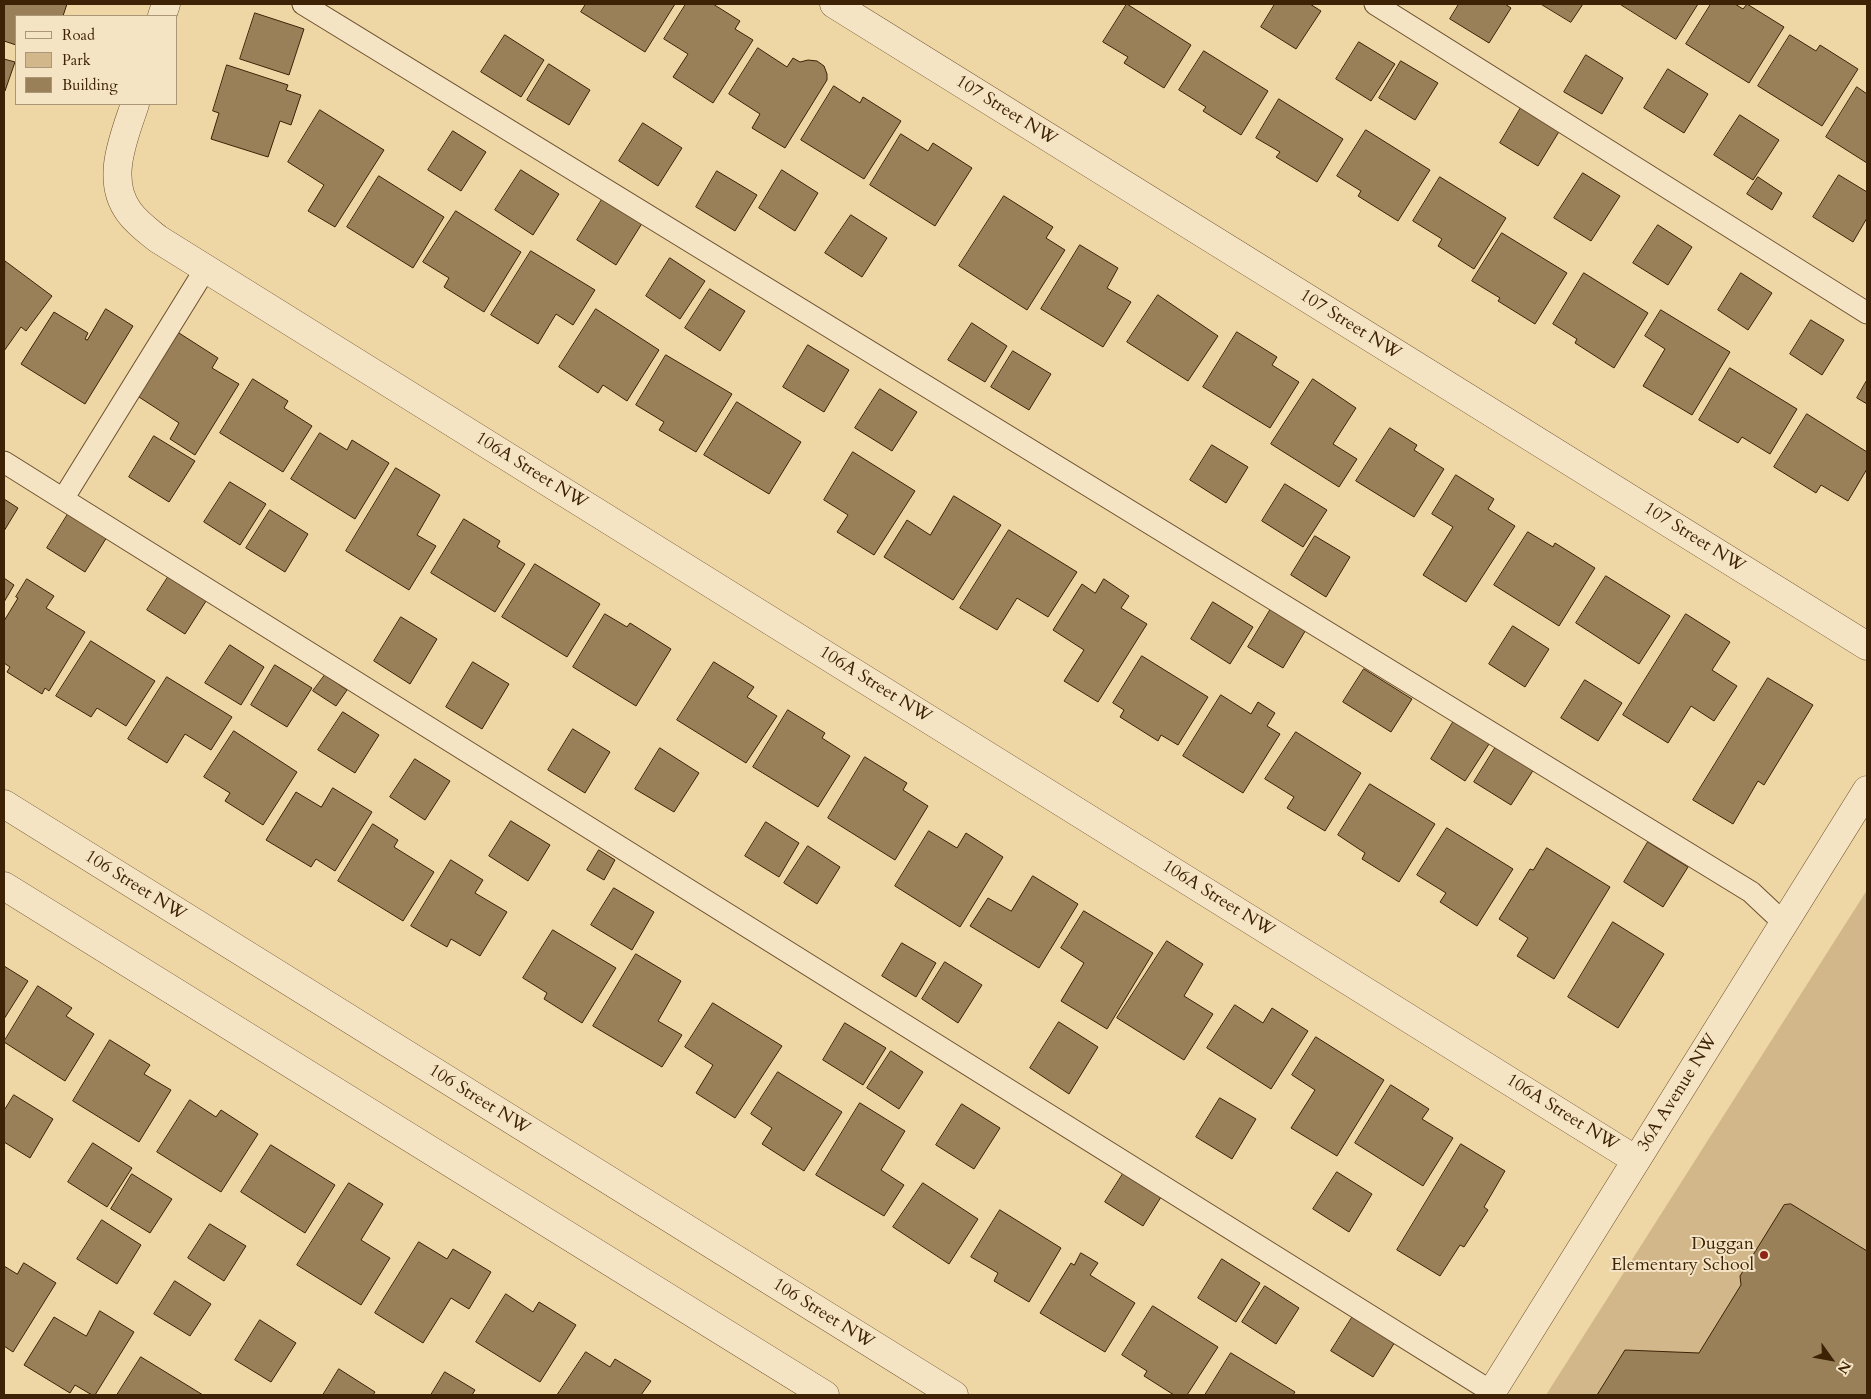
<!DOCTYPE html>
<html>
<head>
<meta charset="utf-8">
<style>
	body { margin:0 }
	#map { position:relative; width:1871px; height:1399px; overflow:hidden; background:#efd6a5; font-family:Cardo,serif }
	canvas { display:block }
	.frame { position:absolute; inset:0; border:5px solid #3d2206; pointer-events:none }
	.legend { position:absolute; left:15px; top:15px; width:162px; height:90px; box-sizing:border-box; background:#f5e4c4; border:1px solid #ab9678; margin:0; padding:6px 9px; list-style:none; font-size:15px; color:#3d2206 }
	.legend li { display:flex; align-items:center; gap:10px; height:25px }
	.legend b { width:25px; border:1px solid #ab9678 }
	.north { position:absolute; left:1806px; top:1334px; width:50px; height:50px; -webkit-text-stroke:4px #f5e4c4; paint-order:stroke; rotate:122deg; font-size:14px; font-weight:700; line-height:20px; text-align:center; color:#3d2206 }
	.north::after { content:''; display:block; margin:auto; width:18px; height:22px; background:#3d2206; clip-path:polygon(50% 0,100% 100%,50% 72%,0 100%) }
</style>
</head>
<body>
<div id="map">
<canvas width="1871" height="1399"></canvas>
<div class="frame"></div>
<ul class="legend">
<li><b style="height:6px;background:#f5e4c4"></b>Road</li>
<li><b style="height:14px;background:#d1b78a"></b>Park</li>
<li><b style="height:14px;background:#9a8059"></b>Building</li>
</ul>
<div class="north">N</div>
</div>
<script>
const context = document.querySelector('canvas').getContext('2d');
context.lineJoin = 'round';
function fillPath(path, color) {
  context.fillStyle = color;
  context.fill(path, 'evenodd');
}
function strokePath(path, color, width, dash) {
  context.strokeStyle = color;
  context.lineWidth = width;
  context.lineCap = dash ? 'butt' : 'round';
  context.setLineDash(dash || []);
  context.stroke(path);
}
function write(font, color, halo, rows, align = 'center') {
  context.font = font + ' Cardo,serif';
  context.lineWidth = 4;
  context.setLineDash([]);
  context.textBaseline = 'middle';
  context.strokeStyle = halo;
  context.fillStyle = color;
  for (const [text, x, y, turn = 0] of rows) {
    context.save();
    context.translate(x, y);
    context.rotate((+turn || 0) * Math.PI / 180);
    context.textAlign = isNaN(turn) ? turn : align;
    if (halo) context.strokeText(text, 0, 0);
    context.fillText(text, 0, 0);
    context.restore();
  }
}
const green = new Path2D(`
	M1867 890V1395H1546Z`);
const building = new Path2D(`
	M4 4H67L63 16H16V45L4 41Z
	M586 4H675L645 52 581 12Z
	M686 4H713L740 21 735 29 753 40 713 103 673 77 688 54 664 39Z
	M1127 4 1191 45 1164 88 1124 63 1128 57 1103 42Z
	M1275 4H1310L1321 11 1296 49 1261 27Z
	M1459 4H1505L1511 8 1489 43 1450 19Z
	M1541 4H1583L1571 22Z
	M1620 4H1698L1676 39Z
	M1711 4H1735L1743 9 1747 4 1784 27 1749 83 1686 44Z
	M255 13 304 29 289 75 240 59Z
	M505 35 544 60 521 97 481 72Z
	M1790 35 1816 51 1820 45 1858 69 1822 126 1758 86Z
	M1359 42 1395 64 1371 101 1336 79Z
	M758 48 787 67 793 58 800 62 808 60 817 61 824 66 827 74V80L785 148 752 128 760 114 729 94Z
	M1204 51 1268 91 1241 135 1203 111 1206 107 1179 90Z
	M1586 55 1623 78 1602 114 1564 92Z
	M4 59 15 62 5 91H4Z
	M1401 61 1438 83 1415 120 1379 98Z
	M549 64 590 90 569 125 527 100Z
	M227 65 288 85 286 90 301 95 291 125 280 121 268 157 211 139 219 113 213 111Z
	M1668 69 1708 94 1684 133 1644 108Z
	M834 86 860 103 863 97 901 121 864 179 801 140Z
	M1857 87 1867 94V163L1826 137Z
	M1279 99 1343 139 1317 182 1276 157 1280 152 1256 138Z
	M1522 106 1560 130 1538 166 1500 143Z
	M320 110 384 150 335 227 308 211 324 185 288 162Z
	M1740 115 1779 140 1753 180 1714 155Z
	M643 123 682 148 658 186 619 161Z
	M1366 130 1430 170 1398 221 1358 196 1361 191 1337 176Z
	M453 131 486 152 461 191 428 170Z
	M901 134 928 151 933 143 972 168 935 226 870 185Z
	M521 170 559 194 533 235 495 210Z
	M782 170 818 193 795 231 759 208Z
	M717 171 757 195 735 231 696 207Z
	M1583 173 1620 196 1591 241 1554 218Z
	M1839 175 1867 192V218L1853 242 1813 217Z
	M379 176 444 217 413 268 347 227Z
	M1440 177 1506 218 1474 269 1438 246 1442 239 1413 221Z
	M1758 177 1782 193 1772 210 1747 194Z
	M606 193 646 217 616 265 577 240Z
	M1004 196 1053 227 1046 238 1065 250 1027 310 959 266Z
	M456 211 521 252 484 312 444 287 449 278 423 262Z
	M851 215 887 238 862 277 825 253Z
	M1658 225 1692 247 1668 285 1633 263Z
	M1502 233 1567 273 1535 324 1498 301 1500 298 1472 281Z
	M1080 245 1118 268 1107 288 1131 302 1103 347 1041 309Z
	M531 251 595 290 573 325 556 314 538 344 491 315Z
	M670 258 705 281 680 319 646 296Z
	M5 261 52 296 26 331 21 327 4 351Z
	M1584 273 1648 313 1614 368 1575 343 1577 339 1553 324Z
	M1741 273 1772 293 1748 330 1718 310Z
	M710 289 745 311 720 351 685 328Z
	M1158 295 1218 336 1188 381 1127 342Z
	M106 309 133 326 85 404 21 364 54 312 88 333 85 339 87 340Z
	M596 309 659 350 627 401 603 385 598 393 559 367Z
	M1661 310 1730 352 1692 415 1643 386 1665 349 1645 336Z
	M1811 320 1844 340 1822 375 1790 354Z
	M972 323 1007 346 985 382 948 360Z
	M1237 332 1277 357 1272 365 1299 382 1270 428 1203 387Z
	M179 333 218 358 212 368 239 384 195 455 170 439 179 423 139 397Z
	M808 345 849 370 824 412 783 387Z
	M1013 351 1051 374 1029 410 991 387Z
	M666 355 732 394 696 452 659 430 664 422 636 405Z
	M1730 368 1797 409 1770 454 1742 437 1738 443 1699 420Z
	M253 379 288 401 284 408 312 426 283 472 220 433Z
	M1313 379 1356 408 1333 444 1357 459 1339 487 1271 444Z
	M1867 380V404L1857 398Z
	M880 389 917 412 892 451 855 428Z
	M737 402 801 442 769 494 704 455Z
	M1807 414 1867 452V469L1848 501 1821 485 1816 493 1774 467Z
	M1390 428 1417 445 1414 450 1444 469 1414 517 1356 481Z
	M320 433 347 450 352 440 389 463 355 519 291 479Z
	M154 436 195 461 169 502 129 477Z
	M1212 445 1248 467 1226 503 1190 480Z
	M853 452 915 491 874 555 837 532 848 515 824 500Z
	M396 468 440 495 417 535 436 546 409 590 346 551Z
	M1456 475 1494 499 1488 509 1515 526 1466 602 1423 575 1453 527 1432 514Z
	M230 482 266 504 240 545 204 522Z
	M1285 484 1327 510 1303 547 1262 521Z
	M954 496 1001 525 953 600 884 557 907 520 930 535Z
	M4 499 18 508 4 531Z
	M270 510 308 534 285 572 246 548Z
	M68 514 107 537 85 572 47 548Z
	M464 519 500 541 497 547 525 564 495 612 431 573Z
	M1009 530 1077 572 1048 617 1017 598 997 630 960 608Z
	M1528 532 1553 547 1555 543 1595 568 1559 626 1494 585Z
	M1315 536 1350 557 1326 597 1291 575Z
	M535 564 600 604 567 657 502 617Z
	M170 574 208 598 185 634 147 610Z
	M1606 576 1670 616 1639 664 1576 623Z
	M4 578 14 585 4 602Z
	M27 579 54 596 46 608 85 632 49 691 45 688 42 694 7 672 10 667 4 663V621L18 598 16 597Z
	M1104 579 1129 596 1121 608 1147 624 1098 702 1064 681 1084 650 1053 630 1082 584 1095 593Z
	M1213 602 1253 627 1230 664 1191 639Z
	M1272 607 1307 628 1283 668 1248 647Z
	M605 614 627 627 630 623 671 649 636 706 573 667Z
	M1686 614 1730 642 1712 670 1737 686 1714 721 1691 706 1668 743 1623 715Z
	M401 617 437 639 410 684 374 661Z
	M1513 626 1549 649 1525 687 1489 664Z
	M91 641 155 681 126 726 97 708 91 717 56 696Z
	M230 645 264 667 241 705 205 683Z
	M1142 656 1208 697 1178 745 1161 735 1158 741 1120 717 1124 710 1113 703Z
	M473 662 509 684 482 729 446 707Z
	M714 662 754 687 747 697 777 716 746 763 677 720Z
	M275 665 312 688 287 727 251 705Z
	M1364 669 1412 699 1391 732 1343 702Z
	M325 675 347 690 336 706 313 691Z
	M167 677 232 717 211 750 185 734 167 763 128 739Z
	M1768 678 1813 705 1764 785 1758 781 1733 824 1693 800Z
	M1585 680 1622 703 1598 741 1561 718Z
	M1221 695 1251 714 1258 702 1275 713 1267 726 1280 734 1243 793 1183 756Z
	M788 710 825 733 822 738 850 756 818 807 753 767Z
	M343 712 379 735 355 773 318 750Z
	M1455 719 1491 741 1465 781 1431 759Z
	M573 729 610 752 585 793 548 770Z
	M234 731 297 772 263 825 225 801 230 793 204 777Z
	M1296 732 1361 773 1325 831 1287 808 1294 797 1265 779Z
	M1497 745 1534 769 1511 805 1474 782Z
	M660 748 699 773 674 812 635 789Z
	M865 757 907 783 903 790 928 806 895 860 828 818Z
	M415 759 450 781 425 820 390 797Z
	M1370 784 1435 824 1399 882 1362 859 1365 853 1338 835Z
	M333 788 372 812 335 871 316 859 311 867 266 840 296 792 321 807Z
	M511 821 550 845 528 881 489 856Z
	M766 822 799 843 779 877 745 856Z
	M373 824 398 840 394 847 434 872 403 921 338 881Z
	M1447 828 1513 869 1477 926 1440 902 1446 893 1417 875Z
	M929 831 957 848 966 833 1003 857 960 927 895 886Z
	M1648 842 1688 867 1663 907 1624 882Z
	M808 846 840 867 817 904 784 883Z
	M1547 848 1610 887 1554 979 1517 956 1528 938 1499 919 1530 869 1533 870Z
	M599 850 615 860 604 880 587 870Z
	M451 860 483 880 475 893 507 912 480 956 451 939 447 947 411 926Z
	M1033 876 1078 904 1039 968 970 926 988 898 1011 911Z
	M614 888 654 912 632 950 591 925Z
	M1084 911 1153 953 1107 1029 1061 1001 1084 963 1061 948Z
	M1613 922 1664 954 1618 1028 1568 997Z
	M553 930 616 968 582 1023 544 999 547 993 523 978Z
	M1167 941 1203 964 1184 996 1213 1014 1184 1060 1117 1018Z
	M902 943 936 963 916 997 882 976Z
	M636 954 681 981 658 1021 682 1035 662 1067 593 1026Z
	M945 962 982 985 958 1023 922 999Z
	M4 966 28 981 4 1019Z
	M38 986 72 1008 66 1016 94 1034 65 1081 4 1042Z
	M713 1003 782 1046 735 1118 696 1093 713 1065 685 1047Z
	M1235 1005 1263 1023 1272 1008 1308 1031 1271 1089 1207 1048Z
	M1059 1022 1098 1047 1069 1094 1030 1068Z
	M845 1023 886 1048 863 1085 823 1060Z
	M1316 1037 1384 1080 1337 1156 1291 1128 1315 1090 1292 1075Z
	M110 1040 150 1065 144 1074 171 1090 139 1142 73 1101Z
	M891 1051 923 1072 899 1109 867 1088Z
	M778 1072 842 1112 804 1171 762 1144 772 1128 751 1114Z
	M1391 1085 1429 1109 1422 1119 1453 1138 1423 1186 1355 1143Z
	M14 1095 53 1119 30 1158 4 1142V1111Z
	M1220 1098 1256 1119 1232 1159 1196 1137Z
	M190 1100 216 1117 221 1110 258 1134 221 1192 157 1152Z
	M860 1103 905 1131 881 1170 904 1185 884 1216 816 1175Z
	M962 1104 1000 1128 974 1169 936 1145Z
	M93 1143 132 1168 107 1207 68 1182Z
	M1461 1144 1505 1171 1484 1207 1488 1210 1464 1247 1460 1245 1440 1276 1397 1250Z
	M271 1145 335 1185 305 1233 241 1192Z
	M1128 1166 1166 1189 1143 1226 1105 1202Z
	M1337 1172 1372 1194 1349 1232 1313 1209Z
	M132 1174 172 1199 150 1233 111 1209Z
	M349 1183 383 1204 361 1240 390 1258 361 1305 297 1265Z
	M923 1183 978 1219 949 1264 893 1227Z
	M1791 1204 1867 1251V1395H1597L1625 1350 1699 1353 1741 1285 1740 1276 1784 1205Z
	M1000 1210 1061 1248 1029 1302 994 1281 998 1273 971 1257Z
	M102 1220 141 1245 117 1284 77 1259Z
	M210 1224 246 1246 224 1281 188 1258Z
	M419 1242 447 1259 453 1249 491 1272 469 1309 451 1298 423 1343 375 1313Z
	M1081 1253 1098 1263 1090 1275 1135 1303 1105 1352 1040 1313 1071 1263 1074 1265Z
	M1222 1259 1260 1283 1236 1322 1198 1298Z
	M24 1263 56 1283 13 1352 4 1346V1266L17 1274Z
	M175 1281 211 1304 190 1336 154 1314Z
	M1265 1286 1299 1308 1276 1344 1242 1322Z
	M506 1294 533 1312 539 1302 576 1325 540 1382 476 1342Z
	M1153 1306 1218 1347 1187 1395H1174L1144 1376 1147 1371 1122 1355Z
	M1358 1308 1400 1334 1373 1377 1331 1351Z
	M100 1311 134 1332 95 1395H92L75 1385 70 1393 24 1365 54 1317 86 1336Z
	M260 1320 296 1343 271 1382 235 1360Z
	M586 1352 610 1367 615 1359 651 1381 641 1395H560L558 1394Z
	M1231 1353 1295 1392 1293 1395H1205Z
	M141 1357 203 1395H117Z
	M339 1369 375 1392 373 1395H323Z
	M445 1372 475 1390 472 1395H431Z`);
const service = new Path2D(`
	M303 4 1751 892 1784 923
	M1375 4 1867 313
	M206 268 63 499 1492 1392
	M4 462 63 499`);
const minor = new Path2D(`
	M834 4 1867 646
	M162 16 166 4
	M135 104C124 137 105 180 129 212 137 223 148 231 158 239L1636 1160`);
const tertiary = new Path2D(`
	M4 804 954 1395
	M4 886 825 1395
	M1490 1395 1867 790`);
const markers = [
	[1764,1255,5,"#8f2418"]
];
const streetNames = [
	["107 Street NW",1006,111,32],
	["107 Street NW",1350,325,32],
	["106A Street NW",531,471,32],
	["107 Street NW",1694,538,32],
	["106A Street NW",875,685,32],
	["106 Street NW",135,886,32],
	["106A Street NW",1218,899,32],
	["36A Avenue NW",1678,1093,-58],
	["106 Street NW",479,1100,32],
	["106A Street NW",1562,1113,32],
	["106 Street NW",823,1314,32]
];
const poiNames = [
	["Duggan",1754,1245],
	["Elementary School",1754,1266]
];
fillPath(green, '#d1b78a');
fillPath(building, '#9a8059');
strokePath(building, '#3d2206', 1);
strokePath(service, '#6a4f2e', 23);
strokePath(minor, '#6a4f2e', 29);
strokePath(tertiary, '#6a4f2e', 29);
strokePath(service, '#f5e4c4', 21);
strokePath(minor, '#f5e4c4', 28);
strokePath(tertiary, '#f5e4c4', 28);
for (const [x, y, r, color] of markers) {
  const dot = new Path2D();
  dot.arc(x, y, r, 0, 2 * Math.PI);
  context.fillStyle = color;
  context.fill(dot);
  strokePath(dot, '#f5e4c4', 2);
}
write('18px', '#3d2206', '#f5e4c4', streetNames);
write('18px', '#3d2206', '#f5e4c4', poiNames, 'right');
</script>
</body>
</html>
